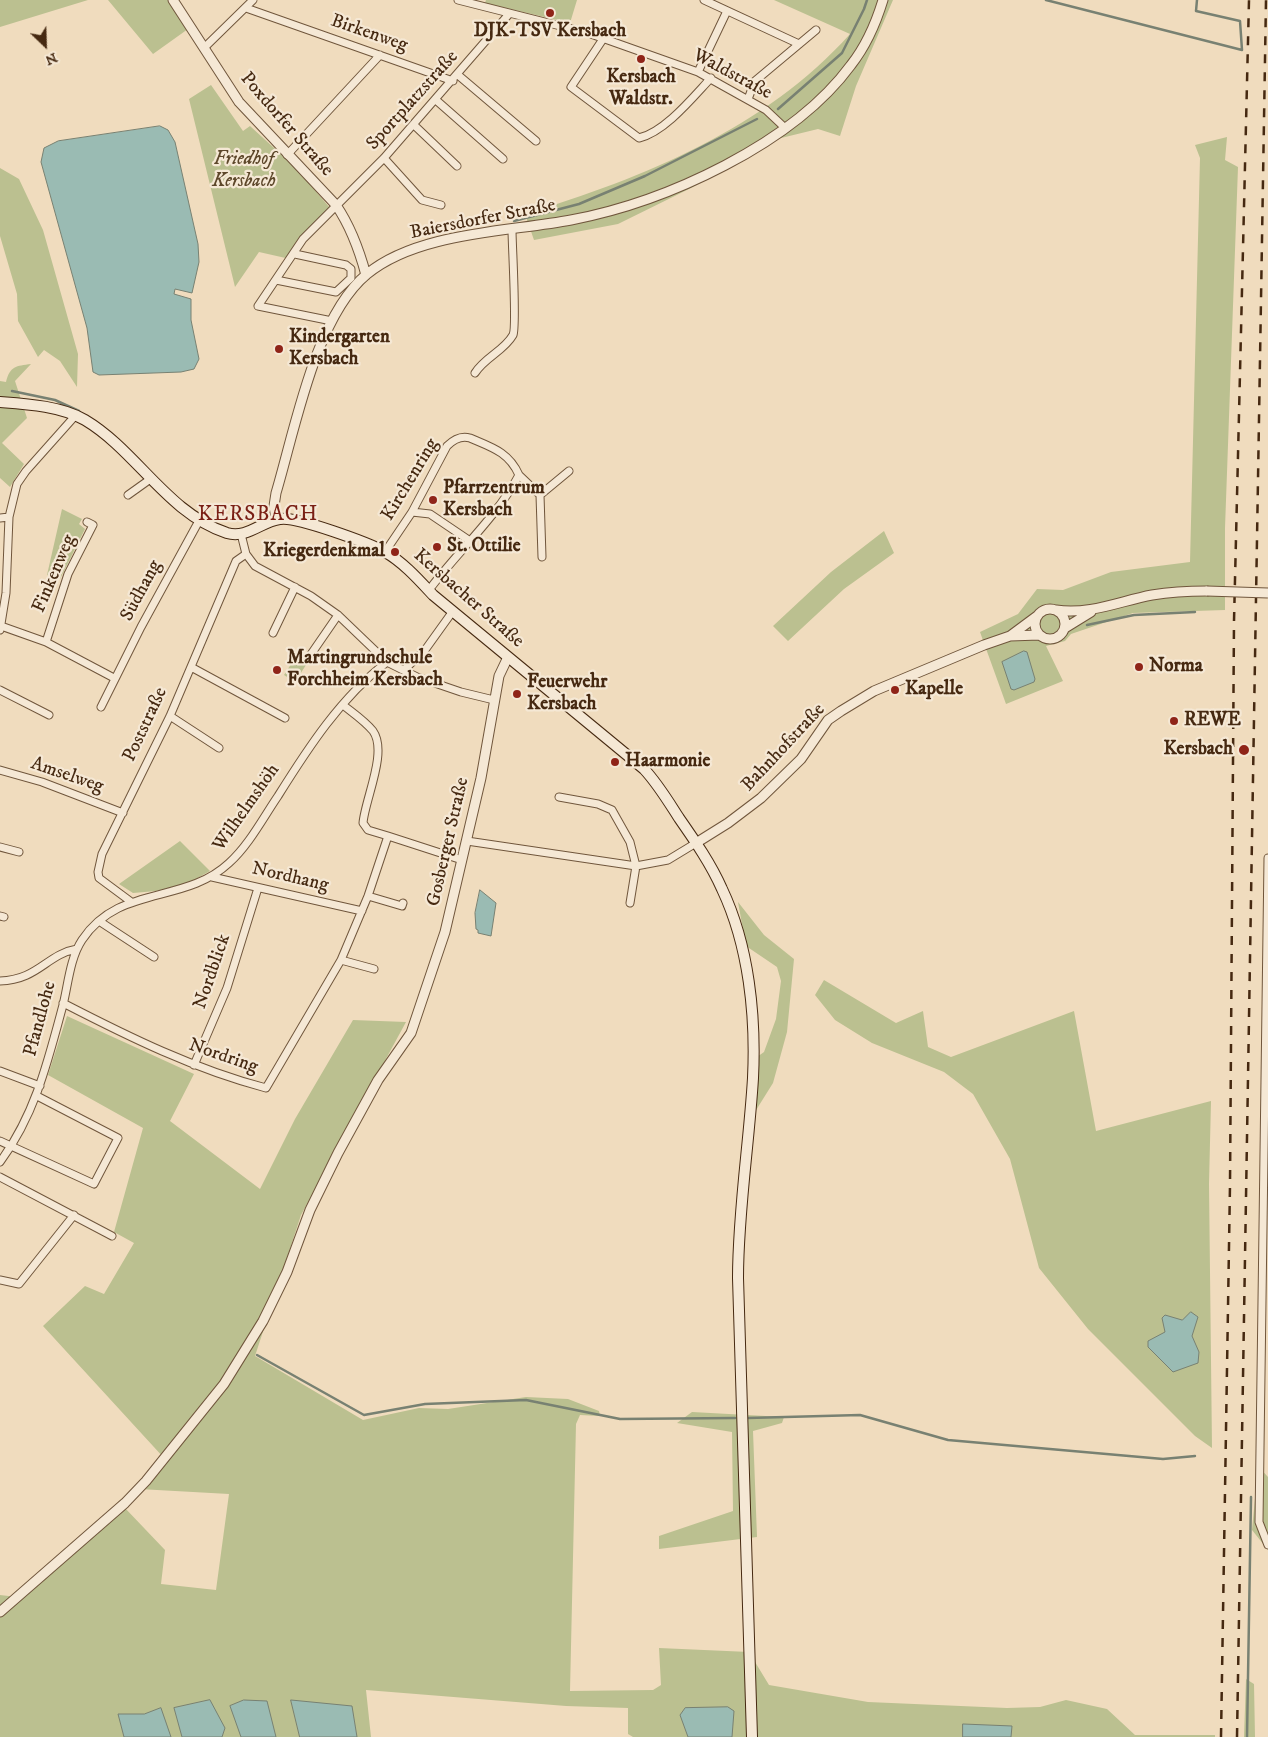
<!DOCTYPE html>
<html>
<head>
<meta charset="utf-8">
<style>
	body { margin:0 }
	#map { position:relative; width:1268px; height:1737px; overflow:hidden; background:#f0dcbe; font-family:"IM FELL DW Pica",serif }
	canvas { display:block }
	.north { position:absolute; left:20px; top:20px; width:50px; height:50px; -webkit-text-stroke:4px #f5e8d5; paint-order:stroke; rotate:156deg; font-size:14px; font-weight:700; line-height:20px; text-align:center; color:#462911 }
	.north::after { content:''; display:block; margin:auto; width:18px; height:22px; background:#462911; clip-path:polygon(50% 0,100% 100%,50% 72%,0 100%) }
</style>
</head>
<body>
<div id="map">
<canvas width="1268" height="1737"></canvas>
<div class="north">N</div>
</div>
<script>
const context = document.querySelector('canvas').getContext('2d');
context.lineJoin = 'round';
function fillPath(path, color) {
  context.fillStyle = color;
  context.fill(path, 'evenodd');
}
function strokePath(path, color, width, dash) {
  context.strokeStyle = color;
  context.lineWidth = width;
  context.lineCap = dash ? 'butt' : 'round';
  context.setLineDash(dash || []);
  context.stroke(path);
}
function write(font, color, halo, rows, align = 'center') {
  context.font = font + ' "IM FELL DW Pica",serif';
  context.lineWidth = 4.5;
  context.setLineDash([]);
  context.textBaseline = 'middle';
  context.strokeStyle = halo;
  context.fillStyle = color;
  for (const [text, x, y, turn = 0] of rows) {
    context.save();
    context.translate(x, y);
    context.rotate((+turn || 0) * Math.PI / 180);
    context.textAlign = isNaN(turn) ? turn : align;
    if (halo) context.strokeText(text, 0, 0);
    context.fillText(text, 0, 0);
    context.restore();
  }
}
const green = new Path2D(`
	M0 0H88L0 27Z
	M108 0H171L188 29 153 54Z
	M486 0H577L570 23 485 3Z
	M774 0H893L856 86 840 136 818 129 777 139 693 187 618 224 534 240 525 214C644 178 766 128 850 34Z
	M211 85 243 131 250 126 296 168 330 208 290 259 259 252 235 287 189 99Z
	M1227 137 1225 160 1238 167 1225 528V610L1133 613 1071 634 1065 641 1046 646 1063 681 1006 704 980 632 1018 614 1037 589 1063 590 1111 572 1190 562 1200 158 1195 145Z
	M0 168 19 179 43 230 78 354 77 387 60 361 44 350 38 357 18 321 17 294 0 236Z
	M31 364 15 381 27 418 2 443 24 464 10 487 0 478V381L6 382C10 366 16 366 31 364Z
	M62 509 82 519 79 524 85 529 60 579 47 575Z
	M884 531 894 553 844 589 788 641 773 626 831 572Z
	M295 658 306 665 295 682 284 675Z
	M180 841 210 871 187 884 156 891 133 893 119 884Z
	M738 902 764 935 794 959 787 1032 773 1083 753 1115 757 1057 764 1052 776 1019 781 981 777 967 746 946Z
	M824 980 896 1023 923 1011 928 1047 951 1057 1074 1011 1096 1131 1211 1101 1209 1184 1212 1448 1195 1436 1088 1329 1039 1268 1010 1159 973 1094 944 1072 872 1043 835 1020 815 995Z
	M67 1016 194 1074 170 1121 260 1189 295 1119 353 1020 406 1022 301 1215 255 1356 363 1420 419 1408 448 1409 526 1397 568 1399 599 1411 600 1416 580 1415 576 1424 570 1691 653 1690 661 1685 659 1648 749 1652 769 1685 868 1702 1007 1708 1040 1707 1066 1700 1107 1709 1135 1735H1215V1737H633L628 1734V1708L566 1706 366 1690 371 1737H0V1595L17 1597 124 1507 165 1550 161 1584 216 1590 229 1494 139 1489 164 1458 43 1326 85 1286 104 1294 134 1243 114 1232 143 1128 48 1075Z
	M692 1412 784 1417 782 1423 753 1431 757 1537 659 1549V1536L733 1511 732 1432 677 1423Z
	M1258 1466 1268 1477V1550L1252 1530Z
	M1246 1679 1254 1684 1255 1737H1244Z`);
const water = new Path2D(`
	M160 126 168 130 175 142 198 244 199 262 192 293 175 289 174 294 191 299V320L199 359 194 369 181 372 99 375 93 372 87 328 41 162 44 148 58 141Z
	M1024 651 1027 652 1035 679 1034 682 1014 690 1011 689 1002 662Z
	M480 890 496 903 491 936 478 933V930L476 929 475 913Z
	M1191 1312 1198 1317 1192 1336 1199 1352 1198 1363 1173 1372 1148 1347V1341L1165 1332 1162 1318 1165 1315 1182 1320Z
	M210 1700 225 1728 222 1737H182L174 1708Z
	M244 1700 267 1701 276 1737H241L230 1706Z
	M291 1700 352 1706 357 1737H300Z
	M728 1707 734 1711 732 1737H688L680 1715 685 1708Z
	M161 1708 171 1737H124L118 1714H144Z
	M963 1724 1012 1726 1011 1737H963Z`);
const stream = new Path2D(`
	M1046 0 1242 50 1240 21 1196 11 1197 0
	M778 109 842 53 864 9 867 0
	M514 221 579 204 645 176 757 119
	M12 391 55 400 79 411
	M1087 625 1134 615 1195 612
	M257 1355 364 1415 425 1404 526 1400 620 1419 735 1418
	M748 1418 860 1415 948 1440 1163 1459 1195 1456
	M1247 1737 1251 1497`);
const minor = new Path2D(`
	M458 0 588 33 698 72 766 110 784 127
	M704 0 799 44
	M246 8 453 81
	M603 39 571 87 639 138C665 132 693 97 711 78
	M205 47 253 0
	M698 72 727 11
	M458 75 536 141
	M748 99 755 81 816 30
	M436 100 503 159
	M414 125 457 166
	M287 155 380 55
	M384 158 422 200 441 205
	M276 280 336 292 351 278V269L346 265 295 254
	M332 321 258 306 303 239 384 158 509 14
	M475 373C485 357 504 351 513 335 517 327 512 245 512 230
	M519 475 540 495 542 557
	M128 495 149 480
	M540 495 569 471
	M412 512 430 514 470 541
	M0 518 9 517
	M241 534 246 554 255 566 311 596 338 615 387 662 417 677 461 692 494 700
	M385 552 412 512 447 446C453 440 460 435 470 438 491 447 509 452 519 475 496 518 458 551 429 590
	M1 626 46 642 114 678
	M0 630 6 593 9 517 17 484 26 471 75 416
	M273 633 295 587
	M46 642 68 574 93 525 87 522
	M307 660 338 615
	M191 667 285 718
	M404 670 425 650 453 611
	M0 690 49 715
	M343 705C353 713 365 721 373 731 388 752 365 799 363 823L368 830 388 836
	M101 707 141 627 200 519
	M170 716 219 748
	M0 770 42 782 123 813
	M559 797 598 804 612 810 630 842 636 866 630 903
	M467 841 636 866 668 860 696 843
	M0 847 19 852
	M1268 858 1259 1522 1268 1545
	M212 877 362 911
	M368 896 402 906 403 903
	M130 901 99 878 98 872 102 854 170 716 236 561 246 554
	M0 916 4 917
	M99 921 154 957
	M341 960 374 969
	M0 981C38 980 47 954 77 949
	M63 1003C129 1037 194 1069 266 1088L341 960 368 896 388 836 462 860
	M194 1065 227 988 258 888
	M0 1071 40 1086
	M0 1141 94 1184 118 1138 37 1096
	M0 1162C35 1115 48 1061 63 1005 68 985 70 958 82 940 119 884 184 905 229 863 249 845 263 818 278 796 308 748 341 697 387 662
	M0 1177 112 1236
	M0 1280 19 1284 74 1215`);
const tertiary = new Path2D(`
	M173 0 239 102 336 205C351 227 359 249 366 275
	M276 519 274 506 276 493C295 430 315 317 367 274 418 232 508 232 571 220 666 202 793 144 851 65 866 46 876 23 883 0
	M1035 624a15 15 0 1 1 30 0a15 15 0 1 1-30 0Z
	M1056 610C1090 615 1120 601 1152 595 1170 592 1189 591 1207 591
	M1065 628 1091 612
	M1010 636 1037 616
	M696 843 728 823 761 798 801 759 828 720 841 711 874 691 984 645 1010 636 1039 635
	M0 1612 125 1503 146 1481 224 1384 263 1321 287 1272 310 1210 338 1153 378 1080 411 1033 445 932 481 778 499 676 508 657`);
const secondary = new Path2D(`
	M0 402C27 404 61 406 85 420 137 451 167 513 227 533 247 539 262 521 280 519 296 516 369 543 385 552 403 562 419 580 433 595L644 769C658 784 668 801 679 818 695 841 711 864 722 889 749 946 756 1016 753 1078 749 1145 738 1211 738 1278L752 1737`);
const rail = new Path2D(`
	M1221 1737 1230 1185 1234 621 1249 0
	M1237 1737 1266 0`);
const tertiaryBridge = new Path2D(`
	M1207 591 1268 593`);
const markers = [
	[550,13,5,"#8f2418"],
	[641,59,5,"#8f2418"],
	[279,349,5,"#8f2418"],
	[433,500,5,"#8f2418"],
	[437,547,5,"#8f2418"],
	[395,552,5,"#8f2418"],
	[1139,667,5,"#8f2418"],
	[277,670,5,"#8f2418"],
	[895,690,5,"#8f2418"],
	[517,694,5,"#8f2418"],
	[1174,721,5,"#8f2418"],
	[1244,750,6,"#8f2418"],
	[615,762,5,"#8f2418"]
];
const poiNames = [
	["DJK-TSV Kersbach",550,32,"center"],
	["Kersbach",641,78,"center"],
	["Waldstr.",641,100,"center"],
	["Kindergarten",289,338],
	["Kersbach",289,360],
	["Pfarrzentrum",443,489],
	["Kersbach",443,511],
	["St. Ottilie",447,547],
	["Kriegerdenkmal",385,552,"right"],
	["Martingrundschule",287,659],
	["Forchheim Kersbach",287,681],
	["Norma",1149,667],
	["Feuerwehr",527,683],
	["Kersbach",527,705],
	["Kapelle",905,690],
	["REWE",1184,721],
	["Kersbach",1233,750,"right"],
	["Haarmonie",625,762]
];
const streetNames = [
	["Birkenweg",369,34,19],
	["Waldstraße",732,75,28],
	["Sportplatzstraße",413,101,-48],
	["Poxdorfer Straße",286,125,49],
	["Baiersdorfer Straße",483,220,-11],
	["Kirchenring",411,480,-59],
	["Finkenweg",55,574,-67],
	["Südhang",142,591,-62],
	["Kersbacher Straße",468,599,41],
	["Poststraße",146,725,-65],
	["Bahnhofstraße",784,748,-47],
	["Amselweg",67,776,19],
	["Wilhelmshöh",247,808,-55],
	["Gosberger Straße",449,842,-77],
	["Nordhang",290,878,13],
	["Nordblick",213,972,-71],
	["Pfandlohe",41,1019,-75],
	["Nordring",223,1057,19]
];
const parkNames = [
	["Friedhof",244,160],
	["Kersbach",244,182]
];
const quarterNames = [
	["KERSBACH",258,516]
];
fillPath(green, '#bbc090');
fillPath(water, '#9abbb3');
strokePath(water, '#788172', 1);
strokePath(stream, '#788172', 2.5);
strokePath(minor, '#70563c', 9);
strokePath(tertiary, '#70563c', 11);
strokePath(secondary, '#462911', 12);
strokePath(minor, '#f5e8d5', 7);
strokePath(tertiary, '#f5e8d5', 9);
strokePath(secondary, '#f5e8d5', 10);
strokePath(rail, '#462911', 2.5, [9, 9]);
strokePath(tertiaryBridge, '#70563c', 11, []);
strokePath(tertiaryBridge, '#f5e8d5', 9);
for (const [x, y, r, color] of markers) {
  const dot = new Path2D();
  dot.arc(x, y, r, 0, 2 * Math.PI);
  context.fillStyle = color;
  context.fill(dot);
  strokePath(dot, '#f5e8d5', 2);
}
write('bold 19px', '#462911', '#f5e8d5', poiNames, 'left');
write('19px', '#462911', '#f5e8d5', streetNames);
write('italic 19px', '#5d472a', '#f5e8d5', parkNames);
context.letterSpacing = '1px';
write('21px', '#7a1f14', '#f5e8d5', quarterNames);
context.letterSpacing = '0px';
</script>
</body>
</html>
